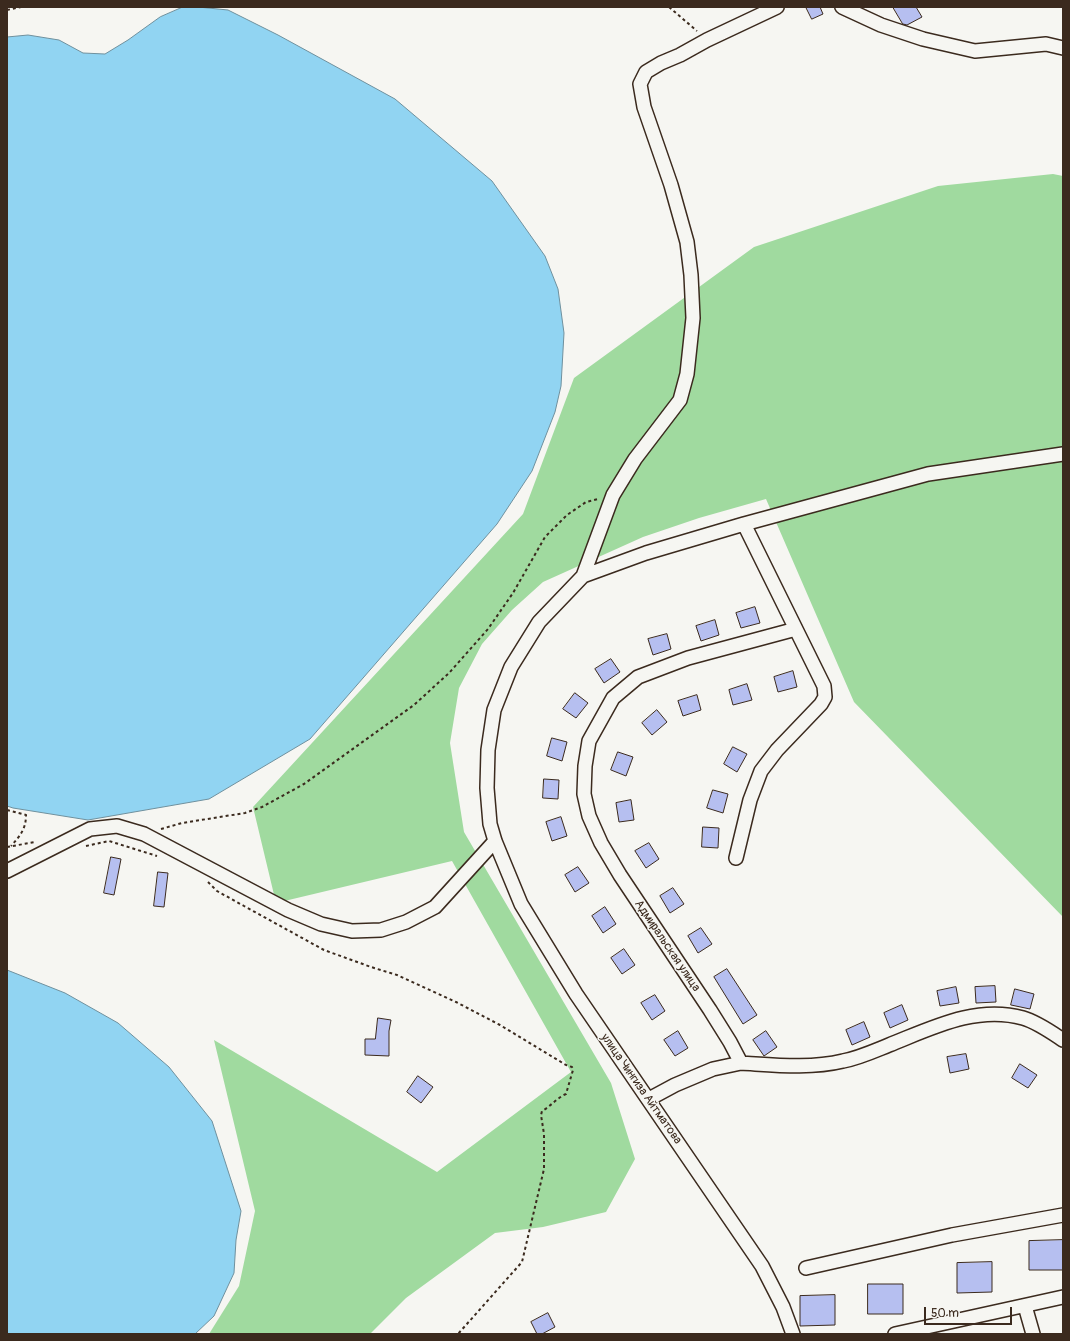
<!DOCTYPE html>
<html>
<head>
<meta charset="utf-8">
<style>
	body { margin:0 }
	#map { position:relative; width:1070px; height:1341px; overflow:hidden; background:#f6f6f2; font-family:Pangolin,sans-serif }
	canvas { display:block }
	.frame { position:absolute; inset:0; border:8px solid #3b2a1e; pointer-events:none }
	.scale { position:absolute; left:924px; top:1307px; width:88px; height:18px; box-sizing:border-box; border:2px solid #3b2a1e; border-top:0; padding-left:5px; font-size:12px; line-height:14px; white-space:nowrap; color:#3b2a1e; -webkit-text-stroke:3px #f6f6f2; paint-order:stroke }
</style>
</head>
<body>
<div id="map">
<canvas width="1070" height="1341"></canvas>
<div class="frame"></div>
<div class="scale">50 m</div>
</div>
<script>
const context = document.querySelector('canvas').getContext('2d');
context.lineJoin = 'round';
function fillPath(path, color) {
  context.fillStyle = color;
  context.fill(path, 'evenodd');
}
function strokePath(path, color, width, dash) {
  context.strokeStyle = color;
  context.lineWidth = width;
  context.lineCap = dash ? 'butt' : 'round';
  context.setLineDash(dash || []);
  context.stroke(path);
}
function write(font, color, halo, rows, align = 'center') {
  context.font = font + ' Pangolin,sans-serif';
  context.lineWidth = 3;
  context.setLineDash([]);
  context.textBaseline = 'middle';
  context.strokeStyle = halo;
  context.fillStyle = color;
  for (const [text, x, y, turn = 0] of rows) {
    context.save();
    context.translate(x, y);
    context.rotate((+turn || 0) * Math.PI / 180);
    context.textAlign = isNaN(turn) ? turn : align;
    if (halo) context.strokeText(text, 0, 0);
    context.fillText(text, 0, 0);
    context.restore();
  }
}
const green = new Path2D(`
	M1053 174 1063 176V917L854 702 766 499 699 518 643 537 543 582 512 610 482 644 459 688 450 743 464 832 611 1083 635 1159 606 1212 543 1227 495 1233 406 1298 370 1334H209L239 1286 255 1211 214 1040 437 1172 571 1072 452 861 276 903 253 807 523 514 574 378 754 247 938 186Z`);
const water = new Path2D(`
	M183 7H198L228 10 278 35 395 99 492 181 545 256 558 289 564 333 561 386 555 412 532 471 497 524 310 739 209 799 88 820 13 808 7 806V37L28 35 59 40 83 53 105 54 128 40 160 17Z
	M7 970 65 993 118 1023 169 1067 212 1121 241 1211 236 1240 234 1273 214 1316 195 1334H7Z`);
const building = new Path2D(`
	M806 7H820L823 14 812 19Z
	M893 7H916L922 17 907 25 903 24Z
	M755 607 760 623 741 628 736 613Z
	M715 620 719 635 701 641 696 626Z
	M667 634 671 649 653 655 648 639Z
	M611 659 620 672 604 683 595 669Z
	M793 671 797 687 778 692 774 677Z
	M747 684 752 700 733 705 729 690Z
	M575 693 588 703 576 718 563 709Z
	M697 695 701 710 683 716 678 701Z
	M657 710 667 722 652 735 642 723Z
	M552 738 567 742 562 761 547 756Z
	M733 747 747 754 737 772 724 764Z
	M618 752 633 757 626 776 611 770Z
	M544 779 559 780 558 799 543 798Z
	M713 790 728 794 723 813 707 808Z
	M631 800 634 820 619 822 616 803Z
	M561 817 567 836 552 841 546 822Z
	M703 827 719 828 718 848 702 847Z
	M649 843 659 859 646 868 635 851Z
	M111 857 121 859 114 895 104 893Z
	M578 867 589 883 575 892 565 875Z
	M158 872 168 873 164 907 154 906Z
	M673 888 684 904 670 913 660 896Z
	M605 907 616 924 603 933 592 916Z
	M701 928 712 944 698 953 688 936Z
	M624 949 635 965 622 974 611 958Z
	M727 969 757 1015 743 1024 714 977Z
	M995 986 996 1002 976 1003 975 987Z
	M956 987 959 1003 940 1006 937 991Z
	M1015 989 1034 994 1030 1009 1011 1005Z
	M655 995 665 1011 652 1020 641 1003Z
	M902 1005 908 1020 890 1028 884 1013Z
	M378 1018 391 1020 389 1031V1056L365 1055V1039H375Z
	M864 1022 870 1037 852 1045 846 1030Z
	M678 1031 688 1048 675 1056 664 1040Z
	M766 1031 777 1047 764 1056 753 1040Z
	M966 1054 969 1069 950 1073 947 1057Z
	M1020 1064 1037 1075 1028 1088 1012 1078Z
	M418 1076 433 1087 421 1103 407 1092Z
	M1063 1240V1270H1029V1241Z
	M992 1262V1292L957 1293V1263Z
	M868 1284H903V1314H868Z
	M835 1295V1325L800 1326V1296Z
	M548 1313 555 1327 542 1334H537L531 1322Z`);
const path = new Path2D(`
	M669 7 697 31
	M7 10 21 7
	M7 810 26 815C26 829 20 836 11 846
	M161 829 182 823 245 813 262 807 304 784 414 705 449 673 488 629 513 593 545 537 567 515 586 502 598 499
	M86 846 109 841 157 856
	M7 847 35 842
	M208 882 217 891 244 906 324 950 371 967 397 975 456 1002 500 1025 566 1065 572 1067 573 1070 566 1094C557 1098 551 1106 542 1111L541 1115 544 1134V1169L522 1262 458 1334`);
const minor = new Path2D(`
	M777 7 707 40 680 55 661 63 646 72 640 84 644 107 671 185 687 242 691 275 693 318 687 374 680 400 635 459 613 495 583 576 539 622 511 667 494 710 488 750 487 788 490 824 495 841 521 904 576 994 762 1266 783 1307 793 1334
	M842 7 881 25 923 39 975 51 1046 44 1063 48
	M583 576 646 553 744 524 928 474 1063 454
	M796 629 688 658 638 677 613 698 589 741 585 766 584 794 589 816 601 843 620 875 710 1010 730 1042 741 1063C775 1065 810 1069 843 1061 859 1058 874 1051 889 1045 932 1028 976 1005 1023 1018 1037 1022 1051 1032 1063 1040
	M736 858 750 800 761 771 777 750 821 704 825 697 824 686 744 524
	M7 871 90 829 117 826 144 834 288 910 321 924 352 931 381 930 406 922 435 907 495 841
	M649 1099 675 1085 713 1069 741 1063
	M806 1268 952 1235 1063 1215
	M1025 1306 1033 1334
	M895 1334 1063 1297`);
const streetNames = [
	["Адмиральская улица",667,946,56],
	["улица Чингиза Айтматова",641,1089,55]
];
fillPath(green, '#a0da9f');
fillPath(water, '#91d4f2');
strokePath(water, '#6f909d', 1);
fillPath(building, '#b6bff0');
strokePath(building, '#3b2a1e', 1);
strokePath(minor, '#3b2a1e', 16);
strokePath(path, '#3b2a1e', 2, [3, 3]);
strokePath(minor, '#f6f6f2', 13);
write('12px', '#3b2a1e', '#f6f6f2', streetNames);
</script>
</body>
</html>
